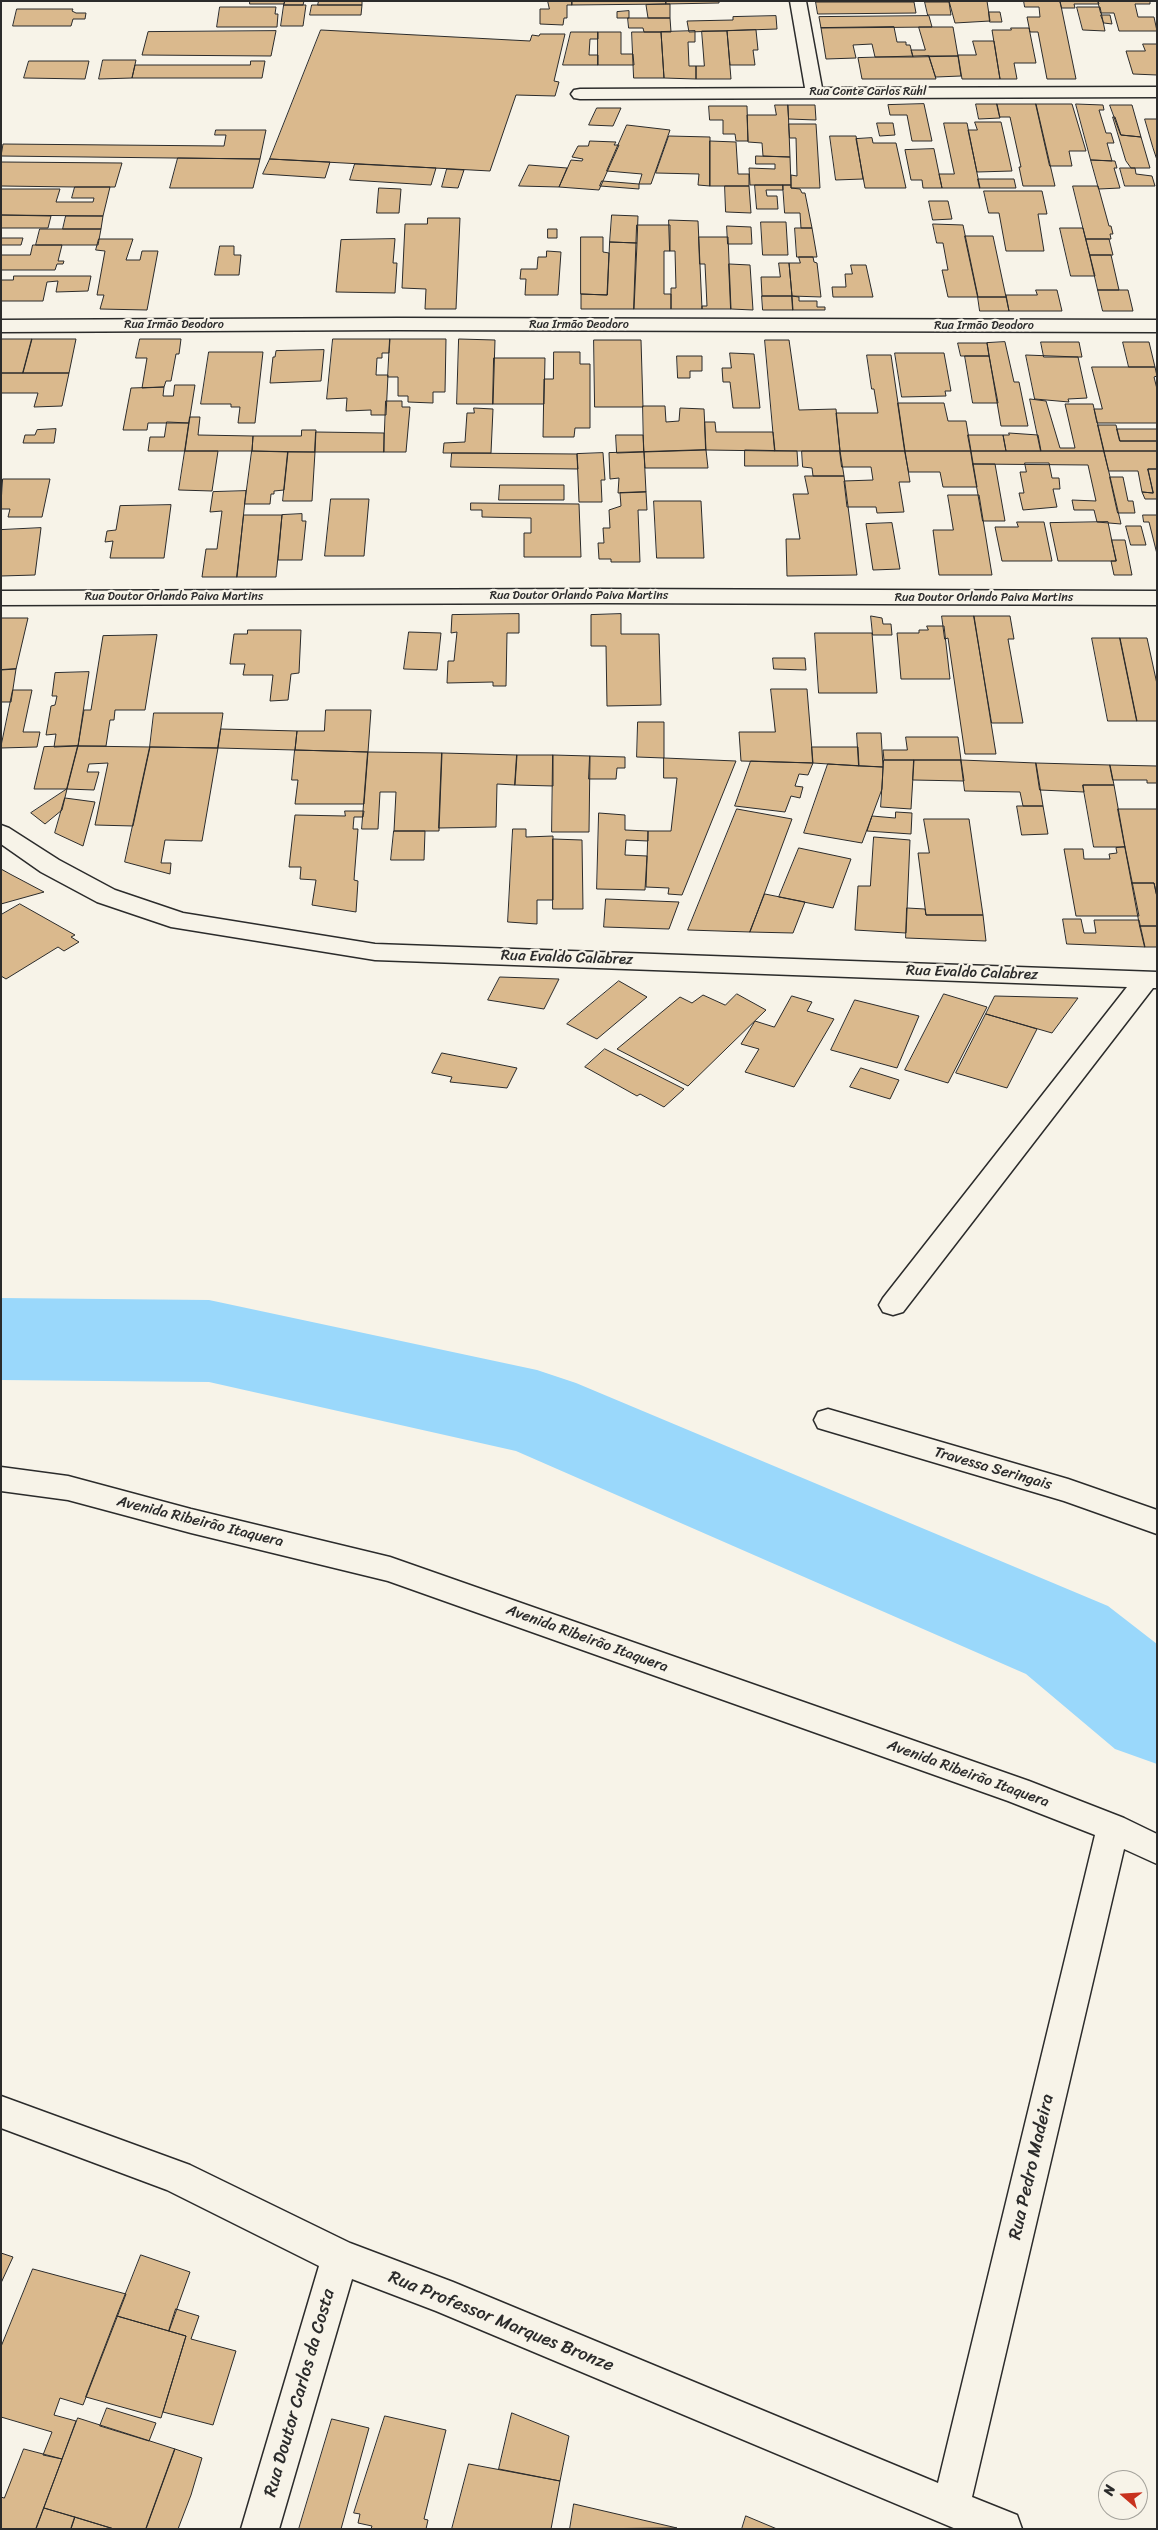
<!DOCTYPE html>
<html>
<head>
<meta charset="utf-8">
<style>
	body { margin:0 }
	#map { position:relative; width:1158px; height:2530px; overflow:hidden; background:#f7f3e8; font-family:Sriracha,sans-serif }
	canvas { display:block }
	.frame { position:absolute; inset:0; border:2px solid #2b2b2b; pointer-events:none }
	.north { position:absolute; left:1098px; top:2470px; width:50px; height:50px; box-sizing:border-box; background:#f7f3e8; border:1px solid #a5a39c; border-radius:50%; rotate:289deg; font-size:14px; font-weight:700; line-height:20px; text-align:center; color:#2b2b2b }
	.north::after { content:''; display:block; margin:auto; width:18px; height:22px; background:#c8321e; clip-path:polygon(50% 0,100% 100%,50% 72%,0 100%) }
</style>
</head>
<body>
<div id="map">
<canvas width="1158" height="2530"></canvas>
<div class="frame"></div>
<div class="north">N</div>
</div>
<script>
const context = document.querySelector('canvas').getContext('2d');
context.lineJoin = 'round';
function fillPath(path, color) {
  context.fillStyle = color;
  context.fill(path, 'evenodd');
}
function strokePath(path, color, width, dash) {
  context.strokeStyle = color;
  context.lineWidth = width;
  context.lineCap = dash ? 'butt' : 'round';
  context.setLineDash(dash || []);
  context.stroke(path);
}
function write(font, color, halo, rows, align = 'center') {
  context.font = font + ' Sriracha,sans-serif';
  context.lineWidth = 4.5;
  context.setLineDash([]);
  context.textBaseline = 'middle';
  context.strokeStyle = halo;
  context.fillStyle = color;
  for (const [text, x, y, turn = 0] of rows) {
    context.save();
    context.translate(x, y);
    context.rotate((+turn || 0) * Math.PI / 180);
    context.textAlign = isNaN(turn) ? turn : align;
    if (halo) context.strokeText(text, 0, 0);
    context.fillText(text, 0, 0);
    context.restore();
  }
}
const river = new Path2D(`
	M1 1298 209 1300 537 1370 576 1383 1108 1606 1157 1644V1764L1115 1749 1026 1674 516 1451 209 1382 1 1380Z`);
const building = new Path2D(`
	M250 1H285L284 4H250Z
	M285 1H304L303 5H284Z
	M319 1H362V5H318Z
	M548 1H572V5H567V18H564L563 25 540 24V9H549Z
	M572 1H666V4L572 5Z
	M666 1H719V3L666 4Z
	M987 1 990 21 955 23 949 1Z
	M1024 1H1060L1076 79H1047L1038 32H1030L1027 17H1040L1039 7H1025Z
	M1060 1H1098L1099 4H1074L1075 8H1062Z
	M1098 1H1150V4H1135L1138 17H1154L1157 31H1119L1114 13H1101Z
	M816 2H914L916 13 818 14Z
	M925 2H949L951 15H928Z
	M666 4H670V18H648L646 5Z
	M284 5H306L303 26H281Z
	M312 5H362L361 15H310Z
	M220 7H276L275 14H278L277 27H217Z
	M1077 7H1100L1105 31 1083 30Z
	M17 9H73L72 11 76 13H86L85 19H73L71 26H13Z
	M629 11V18H617V12Z
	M989 12H1000L1002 22H990Z
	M1101 15H1110L1112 24 1104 23Z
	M776 16 777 29 689 32 687 21 733 20V17Z
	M929 16 932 27 821 28 819 17Z
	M628 18H670L671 32H644L643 28H629Z
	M894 27 897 42H906V45H910L913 57H875L872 44 853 45 856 58 826 59 821 28Z
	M919 27H953L958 56 913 57 911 50H925Z
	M1011 28H1029L1036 63H1014L1017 79H1000L992 30H1011Z
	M321 30 530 41 532 35 539 36 540 34H565L554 81 559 82 555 96 516 95 490 171 270 159Z
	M756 30 758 50H753L755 65H730L727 31Z
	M276 31 271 56 142 55 148 32Z
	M695 31V42H688L689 66H696V79L664 78 661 32Z
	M702 31H727L731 79H696V66H704Z
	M571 32H598V39H590L589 55H598V65H563Z
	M598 32H621V54H633L634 65H598Z
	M632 32H661L664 78H634Z
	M973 41H994L1000 79H962L958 55H976Z
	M1143 44H1157V75L1133 74 1126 51H1145Z
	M929 56H958L961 76 936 77Z
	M929 56 936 79H862L858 58Z
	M103 60H136L132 78 99 79Z
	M29 61H89L85 79 24 78Z
	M251 61H265L262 78H132L135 65H250Z
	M924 104 932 141H912L907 115H890L888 105Z
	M976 104H997L1000 118 979 119Z
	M997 104H1036L1055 186H1023L1019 167H1021L1010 117H1000Z
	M1036 104H1072L1086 151H1069L1072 166H1050Z
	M1076 104 1103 105 1104 110H1099L1106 133H1111L1114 143H1107L1112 161 1091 160Z
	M775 105H788L790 157 763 156 762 143 748 142 747 115H776Z
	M788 105H815L816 120 789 119Z
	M1110 105H1132L1141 137 1121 135Z
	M709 106H747L748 141H736L735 134H723V120H710Z
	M597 108H621L613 126 589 125Z
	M1113 117H1115L1121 135 1141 137 1150 168H1131L1126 161Z
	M1145 119H1157V160L1153 148Z
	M975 122H1001L1012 171 977 172 968 130H977Z
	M877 123H893L895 135 880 136Z
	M944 123H967L980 188H942L939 174H954Z
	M789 124H816L820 188H791V175L797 176 796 138H790Z
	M627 125 670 130 651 184H639L642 174 607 171Z
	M216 130H266L260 159 1 156 3 144 224 146 226 135H215Z
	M669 136 710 137V186L698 185 699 174 656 173Z
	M830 136H856L863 179 836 180Z
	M872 138 873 143H896L906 188H865L856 139Z
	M590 141 616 142 614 145H619L599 190 559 187 571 160 582 161 583 159 572 157 578 146H588Z
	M710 141 736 142 738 174H749V186H710Z
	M934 149 942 188H923L922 180H911L905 150Z
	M756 156 790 157 791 185H750L749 168 775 169V164H756Z
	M178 158 260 159 253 188H170Z
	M270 159 330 162 325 178 263 174Z
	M1091 160 1115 161 1117 168H1114L1120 188 1099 189Z
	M1 162 122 163 115 187H75L1 186Z
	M355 164 436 168 431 185 350 180Z
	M529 165 567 168 559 187 519 186Z
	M1120 168H1135L1136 174 1152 176 1155 186H1125Z
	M447 169 464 170 458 188 442 187Z
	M978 179H1014L1016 188H980Z
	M602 181 639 184V189L600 186Z
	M755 185H783V190H766L767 196H777L778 209H757Z
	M783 185H791V188L800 189 802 193H805L812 228H801L800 213H785Z
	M725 186H749L751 213 726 212Z
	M1073 186H1098L1109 226H1111L1113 234H1110L1111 239H1086Z
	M75 187H110L103 216 1 215V189H60L56 202H93L94 198H72Z
	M379 188 401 189 399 213H377Z
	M984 191H1042L1047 214H1038L1044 251H1006L999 213H989Z
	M929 201H948L952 219 933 220Z
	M1 215 51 216 48 228H1Z
	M612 215 638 216 637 243 610 242Z
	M66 216H103L101 229H63Z
	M428 218H460L456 309H425L426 289 402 288 405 224H427Z
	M669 220 698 221 702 309H671V288H676L675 251H670Z
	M761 222H786L788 255H763Z
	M933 224 963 225 978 297H948L942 270H948L943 243H937Z
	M637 225H670V251H664V294H671V309H634Z
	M727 226 751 227 752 244H728Z
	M795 228H812L817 257H797Z
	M1060 228H1083L1095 276H1071Z
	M40 229H101L98 245H36Z
	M548 229H557V238H548Z
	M965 236H993L1006 297H978Z
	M581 237H603V252L609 253 607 295 581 294Z
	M699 237H728L731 309H702V306H707L705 264H700Z
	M1 238H23L21 245H1Z
	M99 239H133L126 260H140L142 251H158L147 310 100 309 104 295H97L105 251 96 250Z
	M395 239 393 263H397L395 293 336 292 341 240Z
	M1086 239H1109L1113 255H1090Z
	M610 242 637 243 634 309H581V294L607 295Z
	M33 245H62L58 261H64L63 264H57L55 270H1V255H30Z
	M220 246H234V255H241L239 275H215Z
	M547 251 561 252 558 295H525L526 279H520L521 269H537L538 257H546Z
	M1090 255H1111L1119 290H1098Z
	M799 257H813L814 262 817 263 821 297 792 296 789 263H800Z
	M779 263H789L792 296H762L761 277H780Z
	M729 264 750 265 753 310 731 309Z
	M851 265H866L873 297H833L832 287H846L845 274H852Z
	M14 276H91L88 291 56 292 58 281 47 282 43 301H1V280H13Z
	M1036 290H1057L1062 311H1009L1006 295H1037Z
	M1098 290H1128L1133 311H1103Z
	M762 296H792L793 310H763Z
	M792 296 799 297V301H817V307H825V310H793Z
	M978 297H1006L1009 311H980Z
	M1 339H32L23 373H1Z
	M32 339H76L69 373H23Z
	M140 339H181L179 354H176L171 381H166L164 387 142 388 147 358H136Z
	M333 339H390L389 353H382V358H377L376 375H388L386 415H371V410L346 411 347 398 327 399Z
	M390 339H446L445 392H433V403L408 402V396H398V377H388Z
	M459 339 495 340 493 404H457Z
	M594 340H641L643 407H595Z
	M765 340H789L799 410 836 409 840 451H775Z
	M1005 342 1014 382H1019L1028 426H1001L987 343Z
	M1041 342H1079L1082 357H1044Z
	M1123 342H1149L1155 367H1129Z
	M958 343H987L989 356H961Z
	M324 350 321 381 270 383 273 357H275L276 351Z
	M209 352H263L255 423H238L240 407H231V404H201Z
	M554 352H580V364H590V428H575L574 437H543L544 379H553Z
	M730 353 754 354 760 408H733L730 382H723L722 368H731Z
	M895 353H944L951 391H945L946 396 902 397Z
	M867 355H891L905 451H840L836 413H878L874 389H872Z
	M1026 355 1078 357 1087 398 1068 399 1069 402 1035 399Z
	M677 356H702V371H690V378H678Z
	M965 356H989L998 403H973Z
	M494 358H545L544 404H493Z
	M1092 367H1155L1157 376 1154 377 1157 389V423H1097L1094 409H1102Z
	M1 373H69L62 406 34 407 38 393H1Z
	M175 385H195L189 423H148L147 430H123L131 388 164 387 163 396H173Z
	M1030 399 1046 401 1060 448H1075L1065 404H1093L1104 451H1041Z
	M386 401H402V407H410L406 452H384Z
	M898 403H944L948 421H966L971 451H905Z
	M643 406H665L666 422 679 421 680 408 704 409 706 450 644 452Z
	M474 408 493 409 491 453H443L444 443 465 442 467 413H474Z
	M190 417H200L198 435 253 436 252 451H185Z
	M167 422 189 423 185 451H148L150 437H164Z
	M705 422H715L716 432H773L775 451 706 450Z
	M1098 425H1116L1120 441H1157V451H1104Z
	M56 429 54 443H23L25 435H35L37 430Z
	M1117 429H1157V441H1120Z
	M302 430H316L315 452 252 451 253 436H301Z
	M316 432 384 433V452H315Z
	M1009 433 1038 435 1041 451H1006L1003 435H1009Z
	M616 435H643L644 452 617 453Z
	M968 435H1003L1006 451H971Z
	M706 450 708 468H645L644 452Z
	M745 450 797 451 798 466H745Z
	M185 451H218L212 491 179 490Z
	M252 451 288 452 284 490 274 491V494H271L270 504H245Z
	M802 451H840L844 476H813L812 468 803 467Z
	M840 451H905L910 482H899L904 512 877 513 876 507H847L844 481 873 480 871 467H842Z
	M905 451H971L977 487H943L940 472H909Z
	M971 451H1104L1121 524 1097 522 1094 510H1074L1072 500 1096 501 1088 465 973 464Z
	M1104 451H1157V469H1148L1153 493 1142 492 1138 471H1109Z
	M288 452H315L312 501H283Z
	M644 452 646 492 618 493 619 478 610 479 609 453Z
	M452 453 577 454 578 469 451 467Z
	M603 453 605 480H601L602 502H579L577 454Z
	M1025 463H1049L1052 478H1059L1060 489H1053L1057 507 1023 510 1019 493H1024L1020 472H1026Z
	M973 464H995L1005 521H983Z
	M1148 469H1157V499H1145L1142 492 1153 493Z
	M805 476H844L857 575 787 576 786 539H800L793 494H808Z
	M1110 477H1123L1128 501H1133L1135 513H1118Z
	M3 479H50L42 517H8L10 509H1Z
	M500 485H564V500H499Z
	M246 491 237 577H202L206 549H217L222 511 210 512 213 492Z
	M646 492 647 510H638L640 562H611V559H599L598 543H604L603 528H610L609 510 621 506 620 493Z
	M948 495H979L992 575H939L933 530H953Z
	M331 499H369L364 556H325Z
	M654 501H701L704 558H657Z
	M471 503 579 504 581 557H524V533H531V518L482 517V510H471Z
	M171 505 164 558H110L113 541 105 542 107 531 116 530 120 506Z
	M302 514V521H306L302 560H278L282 515Z
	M244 515H282L276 577H237Z
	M1143 515H1157V554L1149 522H1144Z
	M1017 522H1044L1052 561H1002L995 527H1018Z
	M1108 522 1116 561H1058L1050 523Z
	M892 523 900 569 873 570 866 524Z
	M1126 526H1141L1146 545H1131Z
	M41 528 35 575 1 576V530Z
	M1112 540H1125L1132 575H1114L1111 561H1116Z
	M519 614V633H507L506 686H493V682L447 683 448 661H454L457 632 451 633 452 615Z
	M621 614V634H659L661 705 607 706 606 646H591V615Z
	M871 616 882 618 883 624H891L892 635H873Z
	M942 616H974L996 754H965L948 638 945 639Z
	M974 616H1010L1014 639H1008L1023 723H992Z
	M1 618H28L16 669 1 670Z
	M927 626H944L950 679H901L897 633H919V630H928Z
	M248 630H301L299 673 291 674 288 700 270 701 273 675H243L245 664H230L234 634H247Z
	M409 632 441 633 437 670 404 669Z
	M815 633H872L877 693H819Z
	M157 635 145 710H115L114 720H110L106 746H78L84 710H91L103 636Z
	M1092 638H1120L1137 721H1108Z
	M1120 638H1147L1157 684V721H1137Z
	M773 658H805L806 670 774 669Z
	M16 669 11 702H1V670Z
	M89 672 78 746 54 747 56 734 46 735 51 706 55 705 57 696H52L55 673Z
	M771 689H807L813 763 741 761 739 732H775Z
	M13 690H32L23 732H40L37 747 1 748Z
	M326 710H371L368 752 295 750 297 731H324Z
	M154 713H223L218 748 150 747Z
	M638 722H664V758L637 757Z
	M221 729 297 731 295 750 218 748Z
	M857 733H881L883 767 859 766Z
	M906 737H958L961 760H884L883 750H907Z
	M78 746 150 747 133 826 95 825 108 763 89 764 87 772H99L94 790 67 789Z
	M78 746 67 789H34L44 747Z
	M150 747 218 748 202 841 165 840 161 863H171L170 874 125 862Z
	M812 747H858L859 766 813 763Z
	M295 750 368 752 364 804H295L298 780H292Z
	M368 752 442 753 439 831H394L396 792H380L378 829H362Z
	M442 753 517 755 515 785 497 784 496 827 439 828Z
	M517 755H553V786L515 785Z
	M553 755 590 756 589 832H552Z
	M590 756 625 757V768H617L616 779H589Z
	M664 758 736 761 682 895 668 894 669 888 646 887 648 831H671L677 778H664Z
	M884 760H914L911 809 881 807Z
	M914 760H961L964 781 913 780Z
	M961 760 1036 763 1043 806H1023L1020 792 965 791Z
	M751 761 813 763 808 775 799 774 795 786 803 787 800 798 791 796 785 812 735 806Z
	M1036 763 1110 765 1114 785H1083L1084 792 1040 790Z
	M828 764 883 767 882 789 862 843 804 833Z
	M1110 765 1157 766V783H1147V780H1113Z
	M1083 785H1114L1125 847H1094Z
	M67 789 62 810 45 824 31 813Z
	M65 798 95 802 83 846 55 833Z
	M1017 806H1043L1048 834 1022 835Z
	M737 809 792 819 750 932 688 930Z
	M1118 809H1157V897L1154 883H1132Z
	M345 811H364L363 817H354L353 829H358L354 880 358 881 356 912 312 905 316 880 300 879 301 867H289L295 815 345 816Z
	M896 812 912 813 911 834 867 831 872 816 895 818Z
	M599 813 625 815V830L648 831V841L626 840 625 855 647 856 645 890 597 889Z
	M924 819H969L983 915H926L918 853H929Z
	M513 829H526V837L553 836V900H537V924L508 922Z
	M394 831H425L424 860H391Z
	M874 837 910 840 906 933 855 930 858 886H870Z
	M553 839 582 840 583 909H553Z
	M1125 847 1139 916H1076L1064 849H1083L1084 859H1110L1109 854 1117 853 1116 848Z
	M799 848 851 859 833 908 779 897Z
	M1 869 10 874 44 892 1 904Z
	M1132 883H1154L1157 897V926H1140Z
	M765 894 805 902 793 933 750 932Z
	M606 899 679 902 669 929 604 927Z
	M20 904 75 935 71 937 79 942 64 951 58 947 6 979 1 976V915Z
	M907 908 925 909 926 915H983L986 941 906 938Z
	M1063 919H1081L1084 933H1096L1094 920H1139L1145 947 1067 944Z
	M1140 926H1157V947H1145Z
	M500 977 559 979 544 1009 488 1000Z
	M619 981 647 997 597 1039 567 1024Z
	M737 994 766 1010 688 1086 617 1049 680 997 692 1003 703 995 725 1005Z
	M944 994 987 1007 948 1083 905 1070Z
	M792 996 812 1002 807 1011 834 1019 794 1087 745 1072 759 1049 741 1044 755 1021 774 1027Z
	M995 996 1078 998 1052 1033 986 1014Z
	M855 1000 919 1016 897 1068 831 1050Z
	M986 1014 1037 1029 1007 1088 956 1073Z
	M605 1049 684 1089 664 1107 640 1094 637 1096 585 1067Z
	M442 1053 517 1068 507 1088 450 1082 452 1077 432 1073Z
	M861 1068 899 1080 890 1099 850 1087Z
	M1 2253 13 2257 1 2283Z
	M141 2255 190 2272 169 2331 117 2316Z
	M33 2269 126 2294 83 2405 60 2398 54 2415 76 2421 62 2459 43 2455 52 2432 1 2417V2347Z
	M176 2309 199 2316 191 2339 236 2351 213 2425 163 2412 186 2336 169 2331Z
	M117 2316 186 2336 161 2418 86 2397Z
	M107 2408 156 2423 149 2441 100 2426Z
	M512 2413 569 2436 560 2481 499 2469Z
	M385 2416 446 2430 424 2519 428 2520 426 2529H371L372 2526 358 2523 360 2514 354 2513Z
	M78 2418 175 2449 146 2529H114L44 2508Z
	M332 2419 369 2428 341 2529H299Z
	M24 2449 62 2459 36 2529H1V2497L4 2498Z
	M175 2449 202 2458 191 2495 178 2529H146Z
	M469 2464 560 2481 551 2529H452Z
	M574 2504 677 2528 570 2529Z
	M44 2508 75 2517 71 2529H36Z
	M746 2516 777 2529H742Z
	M75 2517 114 2529H71Z`);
const minor = new Path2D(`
	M790 1H806L822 88 1157 87V97L580 99 574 98 571 94 574 90 580 89 805 88Z
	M397 318 1157 320V332L397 330 1 332V320Z
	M601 589 1157 591V605L601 603 1 605V591Z
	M1 825 9 828 59 860 115 890 183 913 375 944 1157 972V988H1153L903 1312 893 1315 883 1312 879 1305 883 1298 1127 987 375 960 171 927 97 902 41 872 1 844Z
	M828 1409 1068 1479 1157 1510V1534L1064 1501 818 1428 814 1420 818 1412Z
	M1 1467 68 1476 191 1509 390 1557 1029 1781 1124 1818 1157 1834V1864L1124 1849 972 2497 1017 2515 1022 2529H956L436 2311 352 2279 279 2529H241L319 2266 167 2190 1 2128V2096L190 2165 350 2243 453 2282 938 2483 1095 1835 1008 1801 388 1581 191 1533 68 1500 1 1491Z`);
const farStreetnames = [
	["Rua Conte Carlos Ruhl",868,92],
	["Rua Irmão Deodoro",174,325],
	["Rua Irmão Deodoro",579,325],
	["Rua Irmão Deodoro",984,326],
	["Rua Doutor Orlando Paiva Martins",579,596],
	["Rua Doutor Orlando Paiva Martins",174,597],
	["Rua Doutor Orlando Paiva Martins",984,598]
];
const streetNames = [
	["Rua Evaldo Calabrez",567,958,2],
	["Rua Evaldo Calabrez",972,973,2],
	["Travessa Seringais",993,1469,16],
	["Avenida Ribeirão Itaquera",200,1522,14],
	["Avenida Ribeirão Itaquera",587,1639,20],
	["Avenida Ribeirão Itaquera",968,1774,20]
];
const nearStreetnames = [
	["Rua Pedro Madeira",1032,2167,-77],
	["Rua Professor Marques Bronze",501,2322,22],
	["Rua Doutor Carlos da Costa",300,2393,-74]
];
fillPath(river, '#9ad8fb');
fillPath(building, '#dab98d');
strokePath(building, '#2b2b2b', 1);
strokePath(minor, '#2b2b2b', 3);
fillPath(minor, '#f7f3e8');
write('12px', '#2b2b2b', '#f7f3e8', farStreetnames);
write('15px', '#2b2b2b', '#f7f3e8', streetNames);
write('18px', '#2b2b2b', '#f7f3e8', nearStreetnames);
</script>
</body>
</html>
